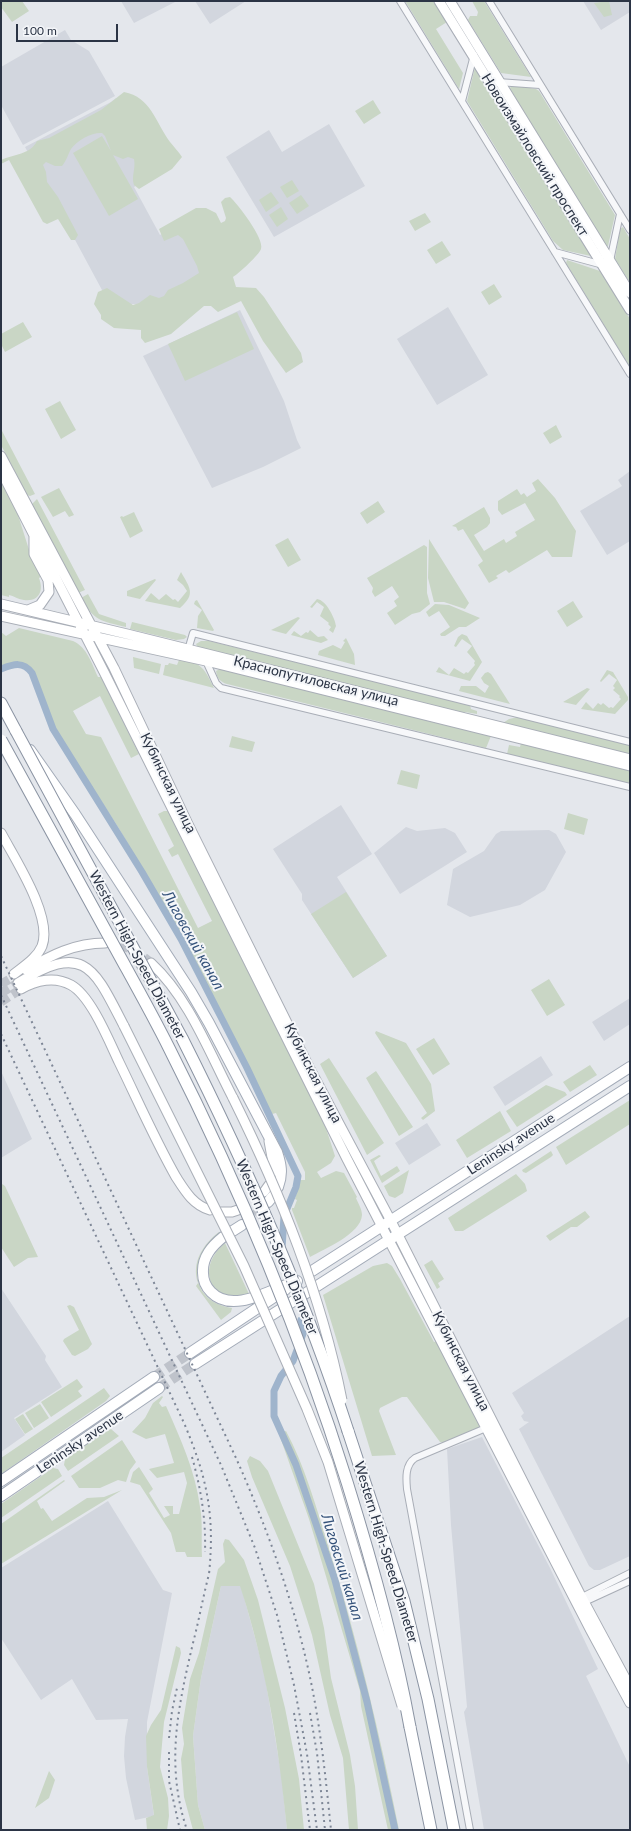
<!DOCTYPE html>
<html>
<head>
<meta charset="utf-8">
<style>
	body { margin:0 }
	#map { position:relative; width:631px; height:1831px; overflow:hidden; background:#e4e7ec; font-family:Lato,sans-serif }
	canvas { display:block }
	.frame { position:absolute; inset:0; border:2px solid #2b3445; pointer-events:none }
	.scale { position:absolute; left:16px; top:24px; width:102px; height:18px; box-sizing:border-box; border:2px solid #2b3445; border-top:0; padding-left:5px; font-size:12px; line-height:14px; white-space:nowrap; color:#2b3445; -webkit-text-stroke:3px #f4f6f9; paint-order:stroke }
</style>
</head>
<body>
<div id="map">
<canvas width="631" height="1831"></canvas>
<div class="frame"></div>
<div class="scale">100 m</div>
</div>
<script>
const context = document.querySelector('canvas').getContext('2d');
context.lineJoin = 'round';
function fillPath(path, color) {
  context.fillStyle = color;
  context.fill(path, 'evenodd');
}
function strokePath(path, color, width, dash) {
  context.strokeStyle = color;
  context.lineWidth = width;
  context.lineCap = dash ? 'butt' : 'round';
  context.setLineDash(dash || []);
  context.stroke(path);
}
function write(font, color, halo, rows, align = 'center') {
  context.font = font + ' Lato,sans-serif';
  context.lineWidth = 4;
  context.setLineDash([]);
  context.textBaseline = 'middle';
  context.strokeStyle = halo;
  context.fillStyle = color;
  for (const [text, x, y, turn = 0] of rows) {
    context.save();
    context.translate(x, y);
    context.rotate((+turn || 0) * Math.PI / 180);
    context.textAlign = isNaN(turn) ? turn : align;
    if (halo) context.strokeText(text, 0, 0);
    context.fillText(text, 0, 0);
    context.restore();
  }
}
const built = new Path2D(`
	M121 1H177L134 23Z
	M195 1H246L210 24Z
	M583 1H630V12L601 30Z
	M65 30 71 40 89 51 115 96 23 145 1 105V67Z
	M116 98 164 169 134 187 160 235 189 216 227 279 159 305 132 304 116 316 25 147 111 102Z
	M329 124 365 186 274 237 226 157 269 130 282 152Z
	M448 307 488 375 437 405 397 339Z
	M240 310 284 401 297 440 301 448 263 467 212 488 143 356Z
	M630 471V541L607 555 580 511 622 486 618 480Z
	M341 805 372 854 337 877 387 956 353 978 302 900V894L273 849Z
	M406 827 417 831 445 828 455 833 467 852 400 894 374 853Z
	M549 830 556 834 566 852 545 890 520 905 470 917 447 905 453 869 484 851 496 834 501 831Z
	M630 998V1024L604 1041 592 1022Z
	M541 1056 553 1075 505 1106 493 1087Z
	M1 1071 32 1139 1 1158Z
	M427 1123 441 1145 409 1165 395 1143Z
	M1 1288 46 1356 45 1360 62 1387 14 1418 25 1435 1 1452Z
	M630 1316V1556L600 1570H594L589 1566 519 1429 529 1422 524 1421 521 1416 524 1413 512 1393Z
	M482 1437 550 1568 598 1669 586 1676 630 1767V1830H484L464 1712 467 1707 451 1525 447 1449Z
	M108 1501 163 1590 172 1593 147 1722V1767L154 1816 135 1820 126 1778 124 1756 125 1737 128 1719 96 1720 72 1679 41 1700 1 1638V1568Z
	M221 1586H241L264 1671 282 1779 287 1830H205L198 1805 193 1736 201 1678Z`);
const green = new Path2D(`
	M1 1H22L29 11 12 22 1 7Z
	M405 1H433L447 22 436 29 463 73 459 89Z
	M472 1H484L531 77 501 73 468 20 470 16H477L478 12Z
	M609 1 612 15 604 17 594 3Z
	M475 67 591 256 563 250 553 241 467 101Z
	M511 85 536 89 539 91 615 215 608 246H606L510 89Z
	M124 92C151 97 156 123 170 142 174 147 178 151 182 157L172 169 139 189 134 185C131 176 136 169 134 159L128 157 123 159 113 155 138 199 109 216 73 153 102 136 111 151 105 136 102 133C93 132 77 140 71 149 68 154 67 160 62 166H55L46 162 43 165 46 172 47 182 58 197 78 235 75 240H71L58 219 47 224 43 222 9 160 1 164V160C14 154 30 155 37 141L49 138 101 110Z
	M373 100 381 113 364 124 355 111Z
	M292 180 299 191 287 198 280 187Z
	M271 192 279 203 266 212 259 200Z
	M301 195 309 206 297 214 289 203Z
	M230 197C237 203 265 239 261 249 259 255 239 273 233 277L236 287 256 288 264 297 301 353 303 362 286 373 263 341 241 301 218 312 211 306H204L171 334 145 343 141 338V330L114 328 101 319V315L94 304 98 292 107 288 133 305 139 303 150 295 159 298 164 296 168 290 183 283 199 273 197 266 183 239 178 235 164 241 159 229 196 208H206L216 213 221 223 225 221 226 218 221 202 225 198Z
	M281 207 288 219 277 227 269 215Z
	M425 213 431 222 415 231 409 221Z
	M623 227 630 239V283L615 259 620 229Z
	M442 241 451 255 436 264 427 250Z
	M567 260 600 271 630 319V367L566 263Z
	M494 284 502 297 489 305 481 292Z
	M237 312 254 349 185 381 168 344Z
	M23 322 32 337 5 352 1 344V334Z
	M60 401 76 430 61 439 45 409Z
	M556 425 562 437 550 444 543 433Z
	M1 429 35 494 30 496 27 495 1 445Z
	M538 479 555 498 576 531 572 557H552L547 550 509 573 506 570 496 576 498 578 489 583 478 565 483 561 463 529 458 531 456 527 452 526 484 507 490 518V523L487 527 474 535 484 551 504 539 506 543 517 536 515 532 535 520 525 503 502 515 498 510V501L517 489 521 495 524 493 527 497 536 491 532 483Z
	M1 481 18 515 31 556 42 576 39 578C44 591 39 602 24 600 17 599 14 596 9 595V597L1 595Z
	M59 488 74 515 69 517 65 511 53 517 41 497Z
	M37 499 85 590 78 593 32 504Z
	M378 501 385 512 367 524 360 513Z
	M134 512 143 531 130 538 120 517 122 516 123 517Z
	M288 538 301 560 288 567 275 545Z
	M429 539 469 603 465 609 444 602H434L428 578Z
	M424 545 427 547V593L430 604 420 612 412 614 395 625 387 613 397 606 394 601 399 597 392 586 375 597 372 592 373 588 367 578Z
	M181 572C190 588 196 594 180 608L145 601 151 593 159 600 166 594 173 600 175 599 178 602 187 591 183 585 177 580Z
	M155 579 156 580 140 599 127 596V591Z
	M88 594 99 614 126 623V627C101 621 94 621 81 598Z
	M317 599C326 600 335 618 336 626L333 633 329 630 331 627 328 624 329 623 320 616 324 607 317 602 312 608 310 607Z
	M197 600 214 630 213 631 197 628 198 616 202 610 194 604 195 601Z
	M573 601 583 617 567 627 557 611Z
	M435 604 449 605 480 618 466 627H459L445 636H441L440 634 450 627 439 611 429 617 426 612Z
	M298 617 300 618 286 634 271 630Z
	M132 622 185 635 187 637 184 639 176 640 130 629Z
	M19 628 73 641C87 647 92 664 98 677H101L139 754 131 758 100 696 73 711 86 734 101 737 198 928 212 921 178 854 172 857 168 850 174 846 158 814 164 811H168L324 1122 335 1156 331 1163 317 1172 321 1178 336 1171 344 1173 357 1197 356 1198C358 1203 362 1209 362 1215 361 1234 324 1249 310 1257L292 1210V1208H294L297 1200 295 1199 300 1180H305V1172L276 1113 272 1114 187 944 118 827 54 728 33 671 21 662H15L1 667V632L6 636Z
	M310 630 318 637 324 636 328 640 321 643 291 635 294 631 301 636 306 632 308 633Z
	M462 634 467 636 482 662 470 681 436 672 439 667 449 675 454 668 464 674 466 672 468 673 475 665 474 663 475 661 467 652 472 646 462 639 456 647 454 646 458 637Z
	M346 638 354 654 355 665 318 655 319 651 333 645 341 649 345 642 343 641Z
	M201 641H209L470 705 471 709 477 711V714L465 712 464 714 198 648 196 644Z
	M133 657 161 664 159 674 134 668Z
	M179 660C202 661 205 670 214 688L163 675 165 665H168L169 663 177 665Z
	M220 669 491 736 486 748 227 684C220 682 217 678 216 671Z
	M607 670 613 672 628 697V700L615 714 581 709 586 702 593 709 598 703 601 705 603 703 609 708 611 707 613 708 621 699 619 697 620 696 613 690 615 688 613 686 617 680 609 674 601 682 600 681Z
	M488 672 491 674 510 704 459 691 461 686H476L485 693 489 686 484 683 481 678 485 673Z
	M587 688 590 689 576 705 563 702Z
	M518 717 630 745V755L503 723 509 719Z
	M232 736 255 742 252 752 229 747Z
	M521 743 630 770V784L507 754 509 745 520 747Z
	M401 770 420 775 417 789 397 784Z
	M568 813 588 819 584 835 564 829Z
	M346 892 387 956 353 978 311 914Z
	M549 979 565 1005 547 1016 531 990Z
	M376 1031 406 1043 431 1084 435 1111 423 1120 421 1118 427 1113 375 1033Z
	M434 1038 450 1064 433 1075 416 1049Z
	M329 1058 384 1143 367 1155 320 1064Z
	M590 1065 597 1075 570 1092 563 1082Z
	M376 1071 413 1127 399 1136 366 1078Z
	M546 1085 565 1092 567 1095 517 1127 506 1111Z
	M630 1100V1124L566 1165 556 1147Z
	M500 1111 511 1131 467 1158 456 1140Z
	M551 1151 553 1155 551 1157 526 1173 523 1172 522 1170Z
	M379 1155 381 1156 374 1161 381 1176 397 1166 400 1171 382 1183 370 1160Z
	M409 1170 403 1193 395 1198 389 1196 384 1186Z
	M516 1174 525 1184 527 1191 463 1231H455L448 1218Z
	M2 1184 5 1186 38 1257 28 1258 14 1267 1 1247Z
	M585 1211 590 1217 577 1227H571L550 1241 546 1236Z
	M219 1232 220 1234C188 1257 188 1301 232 1308L231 1312 221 1320 196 1286 198 1283C191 1263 203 1244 219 1232Z
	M225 1243 249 1294C211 1306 194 1269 225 1243Z
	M432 1260 444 1279 438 1283 440 1287 437 1289 424 1265Z
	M387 1263 392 1266 400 1279 434 1342 437 1341 481 1427 444 1443 440 1442 407 1397H402L380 1408 379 1411 396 1455 372 1456 323 1295 373 1266Z
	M70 1305 74 1307 92 1344 88 1349 75 1356 72 1355 63 1341 64 1339 79 1330 67 1306Z
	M77 1379 83 1387 78 1391 82 1396 51 1417 41 1402Z
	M104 1388 110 1396 106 1401 1 1474V1458Z
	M162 1396 163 1397 159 1403 162 1407 166 1406C181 1440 195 1470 200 1507 203 1523 201 1541 202 1557H187L185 1552H176L171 1533 140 1485 130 1482 133 1472 139 1467 153 1489 149 1493 164 1518 170 1515 164 1506H173V1514H179L187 1483 184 1472 157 1478 149 1469 174 1463 165 1434 146 1439 132 1432 145 1418 153 1403Z
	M40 1404 49 1418 34 1428 25 1413Z
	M23 1414 33 1429 25 1434 15 1419Z
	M111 1429 119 1436 68 1471 64 1465 65 1459 108 1430Z
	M286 1431C305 1466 316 1507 328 1545 357 1638 380 1734 399 1830H388L361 1706 360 1691 309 1519 279 1434Z
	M122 1440 136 1462 130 1470 126 1482 118 1480 100 1488H79L71 1476Z
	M250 1456 260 1461 268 1471 314 1584 324 1628 331 1678 350 1755 355 1786 358 1830H349L343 1758 330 1715 312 1635 290 1566 252 1477 247 1461Z
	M53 1468 58 1469 62 1476 1 1518V1504Z
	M64 1480 65 1481 37 1501 41 1509 43 1508 52 1521 87 1498 104 1497 122 1490 1 1564V1524Z
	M225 1539 229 1540 244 1560 258 1600 285 1708 299 1779 304 1830H287C279 1748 266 1665 240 1586H221L201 1678 193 1736 198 1805 205 1830H193L184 1797 181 1759 184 1744 182 1728 190 1679 199 1653 218 1569 225 1562 223 1544Z
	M176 1646 180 1648 181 1653 164 1722 160 1767 168 1798 169 1816 167 1830H147L146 1818 154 1815 147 1767 146 1736 151 1725 161 1710Z
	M49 1771 55 1780 49 1798 35 1808Z`);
const canal = new Path2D(`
	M1 669C14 664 23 661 32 673L53 729 142 872 181 939 247 1068 298 1176 296 1187 284 1216 282 1249
	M301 1320 304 1331 293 1361 281 1376 274 1391V1416L296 1465 335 1580 367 1702 395 1830`);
const secondaryTunnel = new Path2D(`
	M107 943C125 945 138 951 151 963
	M1 984 15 976
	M1 993 18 983
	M1 1002 21 989`);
const primaryTunnel = new Path2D(`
	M243 1224 252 1218 268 1203
	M154 1377 190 1353
	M159 1388 195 1364`);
const street = new Path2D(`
	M400 1 630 374
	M489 1 630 230
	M498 82 540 85
	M462 101 474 55
	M555 252 603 265 610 261 620 214
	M188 650 193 633 630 742
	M206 661 216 683 221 688 630 787
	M580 1598 630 1573
	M582 1603 630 1581
	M470 1830 407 1489C406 1478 405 1465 415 1458L486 1428`);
const secondary = new Path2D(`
	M439 1 630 310
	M450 1 630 293
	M1 456 114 668 188 824 309 1067 391 1221 581 1596 630 1687
	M1 471 104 672 347 1159 591 1631 630 1703
	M1 604 127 634 630 759
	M28 610 40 605 49 592 48 580 34 554V536
	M1 616 206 661 630 766
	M1 833C15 859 53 917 42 946 37 958 24 966 14 974
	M151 963C189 998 209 1052 233 1098
	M26 970C51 955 75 943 105 943
	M18 983C85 941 94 968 124 1026
	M21 989C36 980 55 976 71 985 91 996 109 1041 119 1062 138 1101 155 1140 176 1177 185 1191 193 1205 210 1210
	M269 1141 273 1163 272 1173
	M264 1192 269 1185
	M221 1212H232L238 1210`);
const primary = new Path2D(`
	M30 750 75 814 191 992 209 1023 277 1152C281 1164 283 1174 278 1187
	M268 1202 273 1196
	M231 1232 242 1225
	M223 1237C212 1246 202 1257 203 1273 203 1280 206 1287 211 1292 233 1315 273 1288 297 1281
	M312 1271 630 1067
	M190 1353 286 1289
	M195 1364 630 1086
	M1 1481 154 1377
	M1 1496 159 1388`);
const highway = new Path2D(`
	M1 703 16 731
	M348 1431 404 1601 428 1699 454 1830
	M410 1727 431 1830`);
const rail = new Path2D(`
	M1 956 236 1458C268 1530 295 1605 311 1682 321 1731 326 1781 331 1830
	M1 995 221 1465 255 1548 277 1615 294 1685 307 1754 317 1830
	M1 1034 184 1423C207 1477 215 1515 209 1574 203 1597 199 1620 193 1643 178 1707 165 1765 187 1830
	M192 1457C201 1489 206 1519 205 1552
	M294 1713 301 1755 310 1830
	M310 1713 317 1753 325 1830
	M169 1738 172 1711 177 1688
	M169 1752V1781L180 1830`);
const secondaryBridge = new Path2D(`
	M124 1026 244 1266 307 1409 328 1462 402 1706
	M233 1098C281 1195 321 1294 342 1400`);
const highwayBridge = new Path2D(`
	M16 731 182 1038C246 1165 304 1296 348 1431
	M1 740C40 811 79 882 118 953 135 984 153 1016 169 1048 240 1188 300 1332 347 1482 372 1562 395 1644 410 1727`);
const streetNames = [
	["Новоизмайловский проспект",535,155,58],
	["Краснопутиловская улица",316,681,14],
	["Кубинская улица",168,783,64],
	["Western High-Speed Diameter",137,955,62],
	["Кубинская улица",313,1073,63],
	["Leninsky avenue",511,1144,-33],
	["Western High-Speed Diameter",277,1247,67],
	["Кубинская улица",461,1361,63],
	["Leninsky avenue",80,1442,-34],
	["Western High-Speed Diameter",386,1552,73]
];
const waterNames = [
	["Лиговский канал",193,940,61],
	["Лиговский канал",342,1567,73]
];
fillPath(built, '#d2d6de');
fillPath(green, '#c9d6c5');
strokePath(canal, '#9fb4cc', 7);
strokePath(secondaryTunnel, '#bfc3cb', 9, [9, 4.5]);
strokePath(primaryTunnel, '#bfc3cb', 10, [10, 5]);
strokePath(street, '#a9aeb7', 8);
strokePath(secondary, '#a9aeb7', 11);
strokePath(primary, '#a3abb8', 12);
strokePath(highway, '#8b94a3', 13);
strokePath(street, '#f7f8fa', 6);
strokePath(secondary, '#fff', 9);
strokePath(primary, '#fff', 10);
strokePath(highway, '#fff', 11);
strokePath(rail, '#7d8696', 2, [2, 4]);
strokePath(secondaryBridge, '#a9aeb7', 11, []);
strokePath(highwayBridge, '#8b94a3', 13, []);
strokePath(secondaryBridge, '#fff', 9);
strokePath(highwayBridge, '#fff', 11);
write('14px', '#2b3445', '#f4f6f9', streetNames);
write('italic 15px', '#34527a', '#f4f6f9', waterNames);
</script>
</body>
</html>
